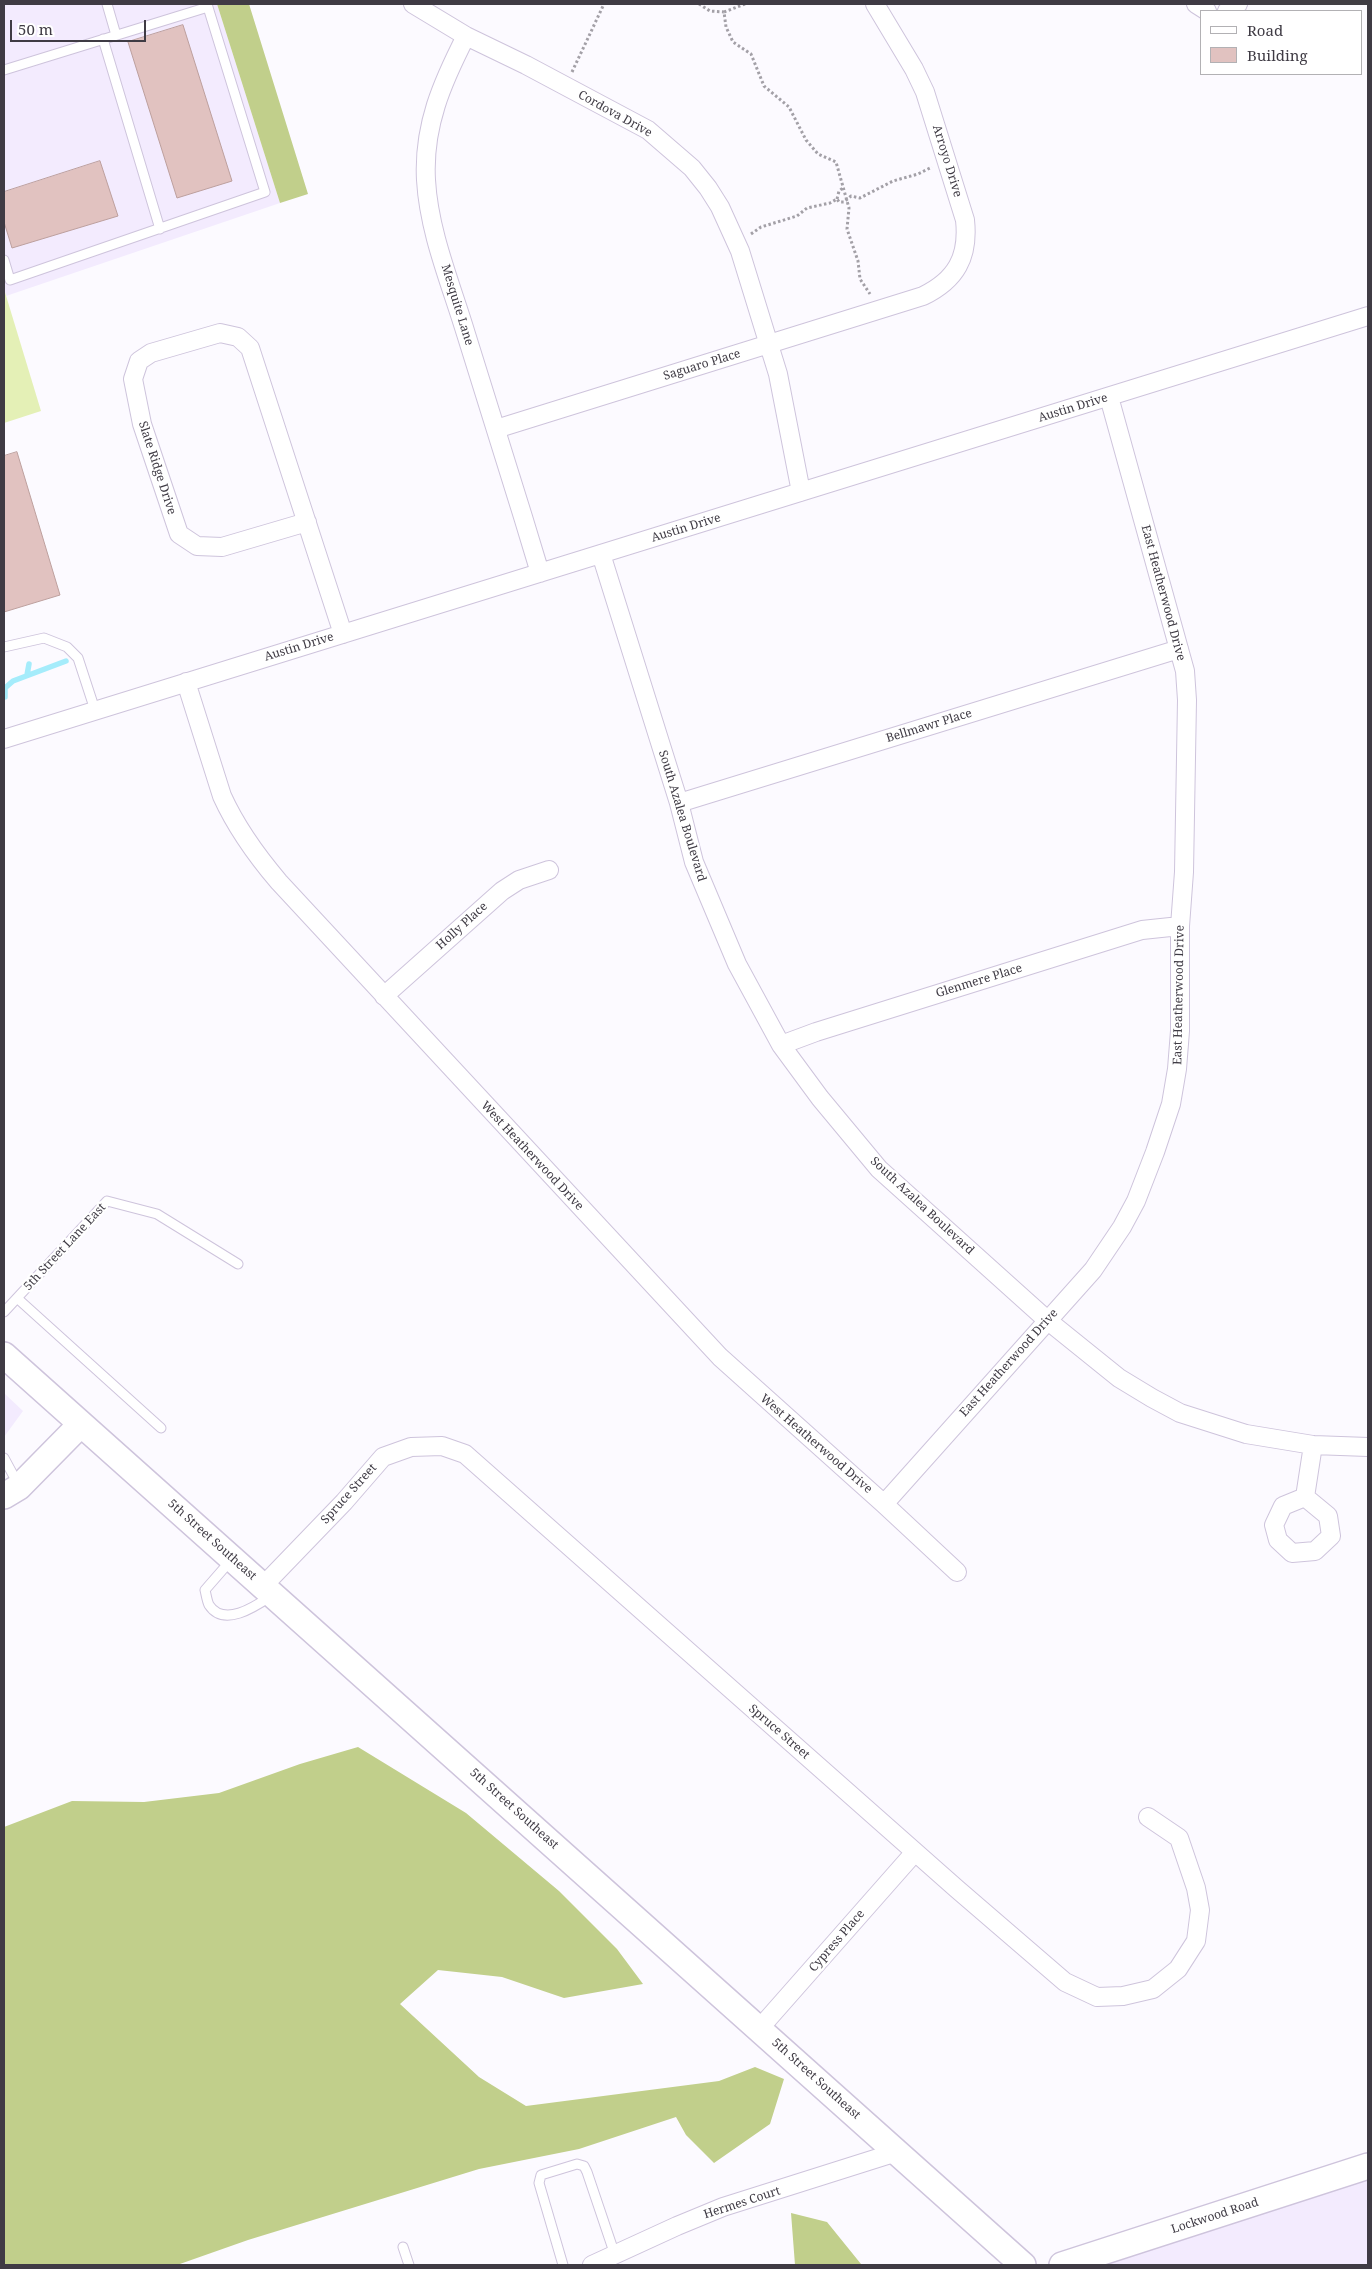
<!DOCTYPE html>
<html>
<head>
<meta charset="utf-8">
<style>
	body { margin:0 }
	#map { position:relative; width:1372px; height:2269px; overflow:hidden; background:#fcfaff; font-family:"Noto Serif",serif }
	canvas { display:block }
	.frame { position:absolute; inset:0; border:5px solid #3f3b44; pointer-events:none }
	.legend { position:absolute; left:1200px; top:10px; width:162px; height:65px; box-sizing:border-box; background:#fff; border:1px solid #b2b1b4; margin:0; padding:6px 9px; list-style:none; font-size:15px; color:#3f3b44 }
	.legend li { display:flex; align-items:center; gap:10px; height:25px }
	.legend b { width:25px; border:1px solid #b2b1b4 }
	.scale { position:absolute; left:10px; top:20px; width:136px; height:22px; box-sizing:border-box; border:2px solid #3f3b44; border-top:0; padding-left:6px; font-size:15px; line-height:18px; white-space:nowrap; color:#3f3b44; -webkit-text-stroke:4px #fff; paint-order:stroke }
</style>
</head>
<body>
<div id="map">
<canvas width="1372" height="2269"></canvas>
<div class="frame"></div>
<ul class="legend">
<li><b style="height:6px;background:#fff"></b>Road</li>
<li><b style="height:14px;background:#e1c2c0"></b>Building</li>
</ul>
<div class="scale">50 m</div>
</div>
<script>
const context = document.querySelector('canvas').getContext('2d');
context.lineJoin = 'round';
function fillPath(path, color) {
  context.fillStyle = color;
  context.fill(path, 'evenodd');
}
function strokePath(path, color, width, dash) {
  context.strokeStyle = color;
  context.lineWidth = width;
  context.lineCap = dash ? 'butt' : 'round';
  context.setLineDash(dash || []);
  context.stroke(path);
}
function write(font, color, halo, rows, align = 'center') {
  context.font = font + ' "Noto Serif",serif';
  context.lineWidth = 4.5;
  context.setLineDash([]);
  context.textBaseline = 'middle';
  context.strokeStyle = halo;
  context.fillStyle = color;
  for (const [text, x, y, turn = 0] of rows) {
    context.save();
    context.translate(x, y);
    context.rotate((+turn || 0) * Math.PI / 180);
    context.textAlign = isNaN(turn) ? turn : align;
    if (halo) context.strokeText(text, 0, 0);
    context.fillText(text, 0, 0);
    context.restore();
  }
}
const built = new Path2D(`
	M4 4H217L280 203 6 296 4 289Z
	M4 1393 23 1411 4 1437Z
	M1368 2177V2265H1087Z`);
const green = new Path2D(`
	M4 289 41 411 4 423Z`);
const forest = new Path2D(`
	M217 4H249L308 194 280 203Z
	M358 1747 466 1813 559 1891 617 1949 643 1984 564 1998 502 1977 438 1970 400 2004 479 2077 526 2106 719 2081 755 2067 784 2079 770 2124 714 2163 686 2135 676 2117 579 2149 479 2169 248 2240 177 2265H4V1827L72 1801 144 1802 219 1793 300 1764Z
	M791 2213 827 2222 861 2264 879 2265H795Z`);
const stream = new Path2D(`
	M27 675 29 664
	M5 697V688L13 681 66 661`);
const building = new Path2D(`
	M183 25 232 181 177 198 128 42Z
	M100 161 118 216 12 248 4 222V192Z
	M17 452 60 595 4 612V456Z`);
const path = new Path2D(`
	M699 4 710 11 724 12
	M745 4 724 12 726 27 733 42 751 54 764 86 789 107 806 140 818 154 836 162 849 208 847 229 858 261 860 279 870 294
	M572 72 604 4
	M837 199 839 191 844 187
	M751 234 761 227 797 216 807 208 830 203 837 199 839 202H844L851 196 860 198 893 181 918 174 932 167`);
const lane = new Path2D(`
	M107 4 116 35
	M103 39 160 229
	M4 70 208 7
	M4 260 10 280 265 192 207 4
	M4 647 44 638 67 647 78 658 95 710
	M17 1298 161 1428
	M4 1312 107 1201 157 1214 238 1264
	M4 1458 18 1484
	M232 1559 205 1590C206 1594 207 1601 209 1605 224 1628 256 1606 271 1596
	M403 2247 409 2265
	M563 2265 539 2183 541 2175 577 2164 584 2166 587 2172 615 2255`);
const street = new Path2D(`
	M413 4 466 36 526 65 648 130 692 168 708 188 720 207 740 251 769 345 778 374 801 492
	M1196 4 1207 11
	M1227 11 1238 4
	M466 36C442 83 423 126 426 180 429 233 451 284 466 334 491 413 516 493 540 573
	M496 429 923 296C956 280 969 257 965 220L925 92 914 69 875 4
	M307 522 222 547 197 546 179 534 142 424 133 379 139 361 151 353 220 333 238 337 250 348 343 634
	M601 554 679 803 694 862 737 964 781 1045 820 1098 879 1169 1047 1320 1119 1378 1152 1398 1180 1413 1246 1434 1313 1445 1368 1447
	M186 682 222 796C237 829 256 855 279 882L720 1357 884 1504 957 1572
	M4 739 1368 316
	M679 803 1179 649
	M384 996 502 891 519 880 549 870
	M781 1045 816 1032 1142 930 1180 926
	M1305 1497 1328 1516 1331 1536 1315 1551 1292 1553 1278 1540 1274 1525 1283 1506Z
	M1305 1497 1313 1445
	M884 1504 1093 1270 1122 1227 1136 1201 1155 1152 1171 1104 1177 1069 1180 1031V926L1184 872 1187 700 1185 671 1109 397
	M263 1586 344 1502 383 1457 411 1447 442 1446 465 1454 957 1889 1065 1982 1097 1997 1123 1996 1153 1989 1178 1969 1196 1941 1200 1910 1196 1888 1179 1838 1148 1817
	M759 2029 915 1852
	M592 2265 677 2226 723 2207 897 2152`);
const secondary = new Path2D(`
	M4 1355 1023 2265
	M4 1496 19 1487 81 1424
	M1062 2265 1368 2166`);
const streetNames = [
	["Cordova Drive",615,114,29],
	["Arroyo Drive",947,161,73],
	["Mesquite Lane",457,305,73],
	["Saguaro Place",702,365,-17],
	["Austin Drive",1073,408,-17],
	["Slate Ridge Drive",157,468,72],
	["Austin Drive",686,528,-17],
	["East Heatherwood Drive",1163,593,75],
	["Austin Drive",299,647,-17],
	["Bellmawr Place",929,726,-17],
	["South Azalea Boulevard",682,816,73],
	["Holly Place",462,926,-42],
	["Glenmere Place",979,981,-17],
	["East Heatherwood Drive",1179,995,-89],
	["West Heatherwood Drive",532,1156,47],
	["South Azalea Boulevard",922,1206,43],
	["5th Street Lane East",65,1247,-47],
	["East Heatherwood Drive",1009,1363,-48],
	["West Heatherwood Drive",816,1444,41],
	["Spruce Street",349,1494,-48],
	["5th Street Southeast",212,1540,42],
	["Spruce Street",779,1732,41],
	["5th Street Southeast",514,1809,42],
	["Cypress Place",837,1941,-49],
	["5th Street Southeast",816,2079,42],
	["Hermes Court",742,2203,-18],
	["Lockwood Road",1215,2216,-18]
];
fillPath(built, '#f3ebfe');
fillPath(green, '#e4f0b6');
fillPath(forest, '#c1cf8b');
strokePath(stream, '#a5ecfb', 5.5);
fillPath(building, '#e1c2c0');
strokePath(building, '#bda09e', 1);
strokePath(lane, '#cec4dc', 11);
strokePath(street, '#cec4dc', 20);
strokePath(secondary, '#cec4dc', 28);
strokePath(path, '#a3a0a7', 3, [2.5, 2.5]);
strokePath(lane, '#fff', 9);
strokePath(street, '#fff', 18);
strokePath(secondary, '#fff', 25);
write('12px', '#3f3b44', '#fff', streetNames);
</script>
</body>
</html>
